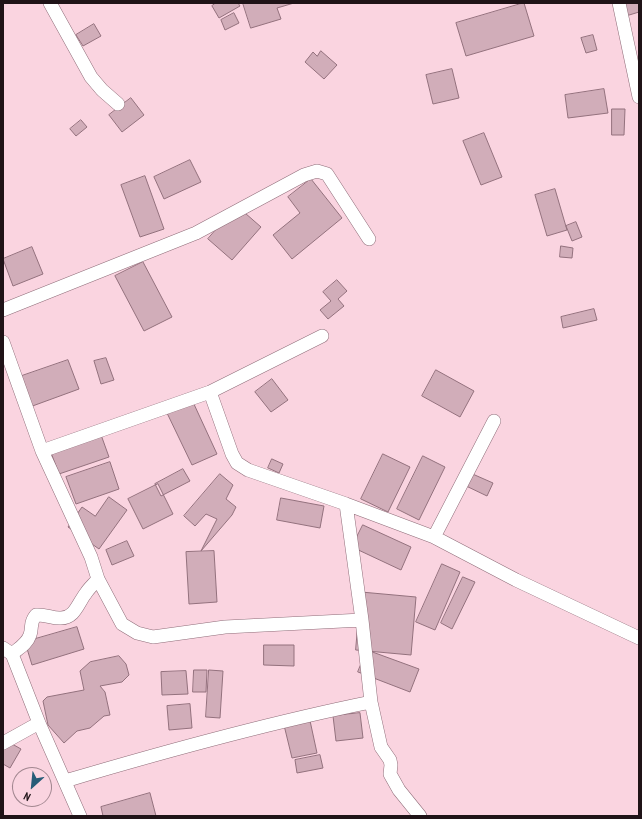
<!DOCTYPE html>
<html>
<head>
<meta charset="utf-8">
<style>
	body { margin:0 }
	#map { position:relative; width:642px; height:819px; overflow:hidden; background:#fad4e0; font-family:"PT Sans Narrow",sans-serif }
	canvas { display:block }
	.frame { position:absolute; inset:0; border:4px solid #1f1317; pointer-events:none }
	.north { position:absolute; left:12px; top:767px; width:40px; height:40px; box-sizing:border-box; background:#fad4e0; border:1px solid #a28790; border-radius:50%; rotate:207deg; font-size:11px; font-weight:700; line-height:16px; text-align:center; color:#1f1317 }
	.north::after { content:''; display:block; margin:auto; width:14px; height:18px; background:#285c78; clip-path:polygon(50% 0,100% 100%,50% 72%,0 100%) }
</style>
</head>
<body>
<div id="map">
<canvas width="642" height="819"></canvas>
<div class="frame"></div>
<div class="north">N</div>
</div>
<script>
const context = document.querySelector('canvas').getContext('2d');
context.lineJoin = 'round';
function fillPath(path, color) {
  context.fillStyle = color;
  context.fill(path, 'evenodd');
}
function strokePath(path, color, width, dash) {
  context.strokeStyle = color;
  context.lineWidth = width;
  context.lineCap = dash ? 'butt' : 'round';
  context.setLineDash(dash || []);
  context.stroke(path);
}
const building = new Path2D(`
	M216 3H238L240 6 219 18 212 6Z
	M243 3H294L277 8 281 19 251 28Z
	M524 3 534 36 466 56 456 23Z
	M622 3H639V12L626 16Z
	M234 13 239 23 225 30 221 20Z
	M94 24 101 36 83 46 76 35Z
	M593 35 597 50 586 53 581 38Z
	M321 51 337 65 324 79 305 62 313 52 317 56Z
	M452 69 459 98 433 104 426 75Z
	M604 89 608 113 568 118 565 95Z
	M131 98 144 115 122 132 109 115Z
	M612 109H625L624 135H612Z
	M81 120 87 127 76 136 70 129Z
	M484 133 502 177 481 185 463 141Z
	M190 160 201 182 164 199 154 177Z
	M145 176 164 229 140 237 121 185Z
	M311 179 342 218 292 259 273 235 300 213 288 197Z
	M555 189 567 230 547 236 535 195Z
	M237 206 261 227 232 260 208 239Z
	M576 222 582 237 572 241 566 226Z
	M561 246 573 248 572 258 560 257Z
	M32 247 43 274 13 286 3 259Z
	M143 262 172 317 144 331 115 276Z
	M337 280 347 291 338 299 344 306 328 319 320 310 331 301 323 292Z
	M594 309 597 320 563 328 561 317Z
	M106 358 114 380 101 384 94 361Z
	M68 360 79 389 27 408 16 378Z
	M436 370 474 391 460 417 422 396Z
	M272 379 288 400 271 412 255 392Z
	M193 402 217 454 192 465 167 413Z
	M100 432 109 457 59 474 50 450Z
	M383 454 410 467 388 512 361 499Z
	M423 456 445 467 419 520 397 509Z
	M272 459 283 464 279 473 268 468Z
	M110 462 119 489 76 504 66 477Z
	M183 469 190 481 161 496 155 484Z
	M468 472 493 483 487 496 462 484Z
	M220 474 233 485 226 499 236 507 232 515 201 551 217 519 206 514 195 526 184 516Z
	M158 484 173 514 143 529 128 499Z
	M109 497 127 510 99 549 68 527 82 507 95 516Z
	M281 498 324 506 320 528 277 520Z
	M363 525 411 547 401 570 352 547Z
	M127 541 134 556 112 565 106 550Z
	M214 551 217 602 189 604 186 552Z
	M442 564 460 572 435 630 416 622Z
	M463 577 475 582 452 629 441 623Z
	M361 592 416 597 411 655 356 650Z
	M77 627 84 649 32 665 25 642Z
	M264 645H294V666L264 665Z
	M367 650 419 669 410 692 358 672Z
	M119 656 126 664 129 675 122 682 100 686 105 692 110 715 104 716 90 728 77 731 64 743 48 725 43 701 47 697 84 690 80 671 90 662Z
	M194 670H207L206 692H193Z
	M209 670 223 671 220 718 206 717Z
	M186 671 188 694 162 695 161 672Z
	M190 704 192 728 169 730 167 706Z
	M360 713 363 738 336 741 333 716Z
	M309 716 317 753 292 758 283 721Z
	M5 740 21 749 10 768 3 764V744Z
	M320 755 323 768 297 773 295 760Z
	M150 793 156 816H103L101 807Z`);
const minor = new Path2D(`
	M50 3 91 77 102 90 118 104
	M619 3 639 97
	M3 310 196 233 304 175 317 171 327 174 369 239
	M3 342 42 451 91 557 98 579 122 624 137 633 153 637 225 627 362 620
	M210 392 232 454 237 463 248 470 346 504 434 537 516 580 639 638
	M42 451 210 392 322 336
	M346 504 362 620 371 702 381 747 390 760 391 765 390 774 399 790 420 816
	M434 537 494 421
	M3 648 12 654 39 723 80 816
	M12 654C19 648 27 644 30 635 33 627 29 623 36 615 46 614 53 619 61 618 75 618 78 603 86 593 89 588 94 584 98 579
	M3 743 39 723
	M65 781C166 751 268 723 371 702`);
fillPath(building, '#d1adb9');
strokePath(building, '#93717d', 1);
strokePath(minor, '#8f6d79', 14);
strokePath(minor, '#fff', 13);
</script>
</body>
</html>
